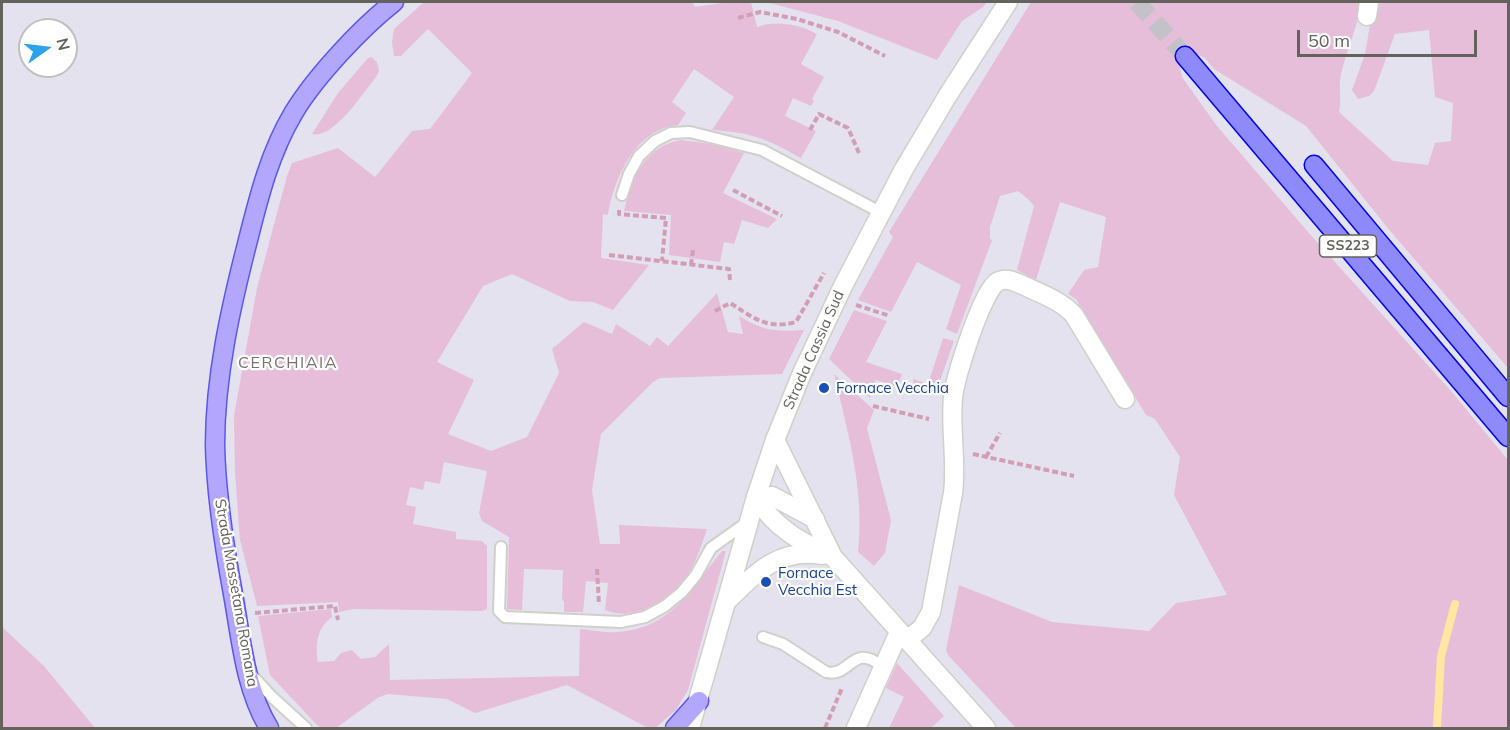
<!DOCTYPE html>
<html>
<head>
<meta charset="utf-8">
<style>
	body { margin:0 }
	#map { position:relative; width:1510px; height:730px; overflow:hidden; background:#e3e2ee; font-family:Mulish,sans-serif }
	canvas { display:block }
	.frame { position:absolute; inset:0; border:3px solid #63625b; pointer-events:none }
	.north { position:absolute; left:18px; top:18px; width:60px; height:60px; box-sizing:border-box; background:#fff; border:2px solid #c1c0bd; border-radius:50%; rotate:76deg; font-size:16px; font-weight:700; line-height:24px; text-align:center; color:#63625b }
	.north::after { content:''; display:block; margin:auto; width:21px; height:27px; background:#2ba2eb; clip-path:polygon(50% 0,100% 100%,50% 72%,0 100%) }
	.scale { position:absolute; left:1297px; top:30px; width:180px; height:27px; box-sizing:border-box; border:3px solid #63625b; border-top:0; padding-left:8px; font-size:18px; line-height:21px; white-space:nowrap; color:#63625b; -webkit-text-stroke:4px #fff; paint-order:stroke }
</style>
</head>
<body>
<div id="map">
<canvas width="1510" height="730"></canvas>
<div class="frame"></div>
<div class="north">N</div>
<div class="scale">50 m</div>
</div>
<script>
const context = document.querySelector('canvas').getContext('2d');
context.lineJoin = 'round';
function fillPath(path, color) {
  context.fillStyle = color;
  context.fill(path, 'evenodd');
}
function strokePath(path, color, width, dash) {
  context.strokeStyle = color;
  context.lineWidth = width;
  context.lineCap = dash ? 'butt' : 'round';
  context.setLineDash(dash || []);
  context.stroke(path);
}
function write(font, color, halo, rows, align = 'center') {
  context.font = font + ' Mulish,sans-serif';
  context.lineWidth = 4.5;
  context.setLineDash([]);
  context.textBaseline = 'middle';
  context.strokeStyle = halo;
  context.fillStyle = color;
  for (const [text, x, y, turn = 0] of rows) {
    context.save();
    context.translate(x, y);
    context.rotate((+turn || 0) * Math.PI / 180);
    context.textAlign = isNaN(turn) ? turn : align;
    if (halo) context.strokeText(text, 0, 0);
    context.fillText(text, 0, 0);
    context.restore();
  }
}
const green = new Path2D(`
	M424 2H692L695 7 729 2H751L757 27C776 20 799 24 817 34L801 64 824 77 812 99 814 101 811 106 793 98 785 116 816 131 801 158C765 138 753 133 712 130L734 97 694 69 672 102 686 113 678 125C635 129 614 179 608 215L603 214 601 258 649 265 613 310 593 302 570 301 512 274 483 286 437 362 474 380 448 434 491 451 527 437 559 373 552 349 584 322 612 334 616 324 650 346 657 337 668 346 717 293 728 332 743 334 739 316C764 331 775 332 804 330L782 374 660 378 653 382 601 434 592 490 600 544H620L619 525 707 529C702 544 697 559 689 573 672 600 637 623 605 610L608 583 586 581 583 612H564V601L562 600 563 570 524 569 522 610 507 609 509 537 482 521 479 513 487 471 444 462 440 484 425 481 423 490 410 487 406 505 416 507 413 524 456 532V539L482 541 487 546V609L482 611 353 609 339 612 338 602 257 606 240 540 235 473 234 416 257 288 287 176 292 163 338 148 375 177 412 131 430 129 472 73 428 29 401 56H394L392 42 394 29Z
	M766 2H987L983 7 962 21 937 60 838 21Z
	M1031 2H1362C1358 25 1347 49 1341 74 1338 88 1342 100 1339 112L1393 161 1428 165 1435 143 1451 141 1453 103 1435 97 1429 30 1395 34 1374 91 1369 96 1358 99 1352 90 1365 54 1374 2H1508V368L1386 226 1306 126 1214 69 1205 58 1194 53 1185 56 1180 68 1182 77 1217 126 1308 232 1451 391 1508 460V728H1016L948 655 946 650 959 585 1052 622 1149 631 1176 603 1227 595 1174 495 1180 457 1155 419 1146 415 1076 299 1068 294 1084 270 1098 267 1106 217 1060 202 1036 280 1017 270 1034 206 1028 199 1018 191 1000 196 990 227V239L992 240 957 334 946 329 961 285 917 262 891 312 858 300 893 237 889 232Z
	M371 57 377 62 379 71 376 77C363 93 334 139 312 134L338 93 368 58Z
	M681 140 712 144 744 153 723 193 777 219 768 228 742 220 734 244 724 242 720 262 669 255 671 215 624 211C632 179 644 146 681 140Z
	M854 310 887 321 866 362 902 374 898 387 876 380 870 398 829 359Z
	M943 338 954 341 935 395 915 390 913 379 928 384Z
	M834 374 874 410 867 428 891 520 885 553 874 566 858 552C865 491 848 433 834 374Z
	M722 551H726L688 690 676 710 655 728H648L567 685 475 713 447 699 388 694 379 697 336 728H322L317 725 270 675 258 616 331 609 332 617C317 628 315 644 318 662L334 661 341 653 352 650 361 659 375 657 389 644 390 680 579 676 580 629C592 630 605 633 617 632 671 629 691 589 722 551Z
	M2 627 44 666 95 728H2Z
	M897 663 944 716 931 728H889L904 697 886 688Z`);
const stream = new Path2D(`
	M1437 728 1441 656 1455 604`);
const highwayTunnel = new Path2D(`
	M1137 2 1185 56`);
const path = new Path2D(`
	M738 18 760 12 797 19 838 32 885 56
	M810 130 819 114 848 128 859 153
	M733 190 782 216
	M619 210V214L666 218 662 261
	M609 255 729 269 730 280
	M691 265 693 250
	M856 305 890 316
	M715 311 730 303C754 318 767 330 796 322L824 273
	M873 406 929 419
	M973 454 1074 476
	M986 457 1000 433
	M597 569 599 605
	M255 613 335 606 338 620
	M825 728 842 688`);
const lane = new Path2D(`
	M622 195 629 174 639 156 655 141 671 133 690 132 762 150 880 212
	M501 547 499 611 505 617 621 622 645 617 665 606 682 592 696 575 711 548 749 521
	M763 637 783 644 826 672C851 678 852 641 883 667
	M251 674 272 697 306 728`);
const street = new Path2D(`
	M1367 16 1369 2
	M775 440 833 557 986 728
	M815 519 772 496 756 497C774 528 801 542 833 557
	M727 601C756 573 778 548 822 555
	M907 640 922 628 931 612 953 493C957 461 950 429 953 397 955 377 982 292 997 282 1007 276 1017 283 1027 287 1044 295 1061 301 1074 315L1125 399
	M856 728 899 632`);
const secondary = new Path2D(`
	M690 728 756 497 775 440 802 373 843 286 904 169 948 95 1008 2`);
const primary = new Path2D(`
	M269 728C245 689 241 638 233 594 224 545 216 495 215 445 215 376 231 306 248 240 259 196 270 152 294 112 316 76 361 28 394 2
	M675 728 699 701`);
const highway = new Path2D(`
	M1185 56 1508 437
	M1314 165 1508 397`);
const markers = [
	[824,388,6,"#1a4fb4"],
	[766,582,6,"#1a4fb4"]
];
const shields = [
	[1348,246,57]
];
const shieldNames = [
	["SS223",1348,246]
];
const streetNames = [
	["Strada Cassia Sud",814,350,-66],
	["Strada Massetana Romana",236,593,80]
];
const transitNames = [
	["Fornace Vecchia",836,388],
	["Fornace",778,573],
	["Vecchia Est",778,590]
];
const neighbourhoodNames = [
	["CERCHIAIA",288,363]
];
fillPath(green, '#e6beda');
strokePath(stream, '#ffe6a1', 8);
strokePath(highwayTunnel, '#c3c2c9', 18, [18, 9]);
strokePath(lane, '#d0d0c9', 14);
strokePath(street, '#d0d0c9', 21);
strokePath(secondary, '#d1d0c8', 21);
strokePath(primary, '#5a56f3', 21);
strokePath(highway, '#0002f0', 21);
strokePath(path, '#d39eb5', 4, [6, 3]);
strokePath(lane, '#fff', 10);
strokePath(street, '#fff', 18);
strokePath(secondary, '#fff', 18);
strokePath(primary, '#b3a6ff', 18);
strokePath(highway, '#8f89fe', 18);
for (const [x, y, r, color] of markers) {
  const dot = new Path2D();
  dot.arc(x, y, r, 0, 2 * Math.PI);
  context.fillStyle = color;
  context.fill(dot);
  strokePath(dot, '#fff', 2);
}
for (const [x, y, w] of shields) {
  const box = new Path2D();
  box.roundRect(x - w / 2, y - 11, w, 22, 4.5);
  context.fillStyle = '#fff';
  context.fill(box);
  strokePath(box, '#63625b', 1.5);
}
write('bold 14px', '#63625b', null, shieldNames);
write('15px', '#63625b', '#fff', streetNames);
write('15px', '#164399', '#fff', transitNames, 'left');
context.letterSpacing = '1.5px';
write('16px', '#75736c', '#fff', neighbourhoodNames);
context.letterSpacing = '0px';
</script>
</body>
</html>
